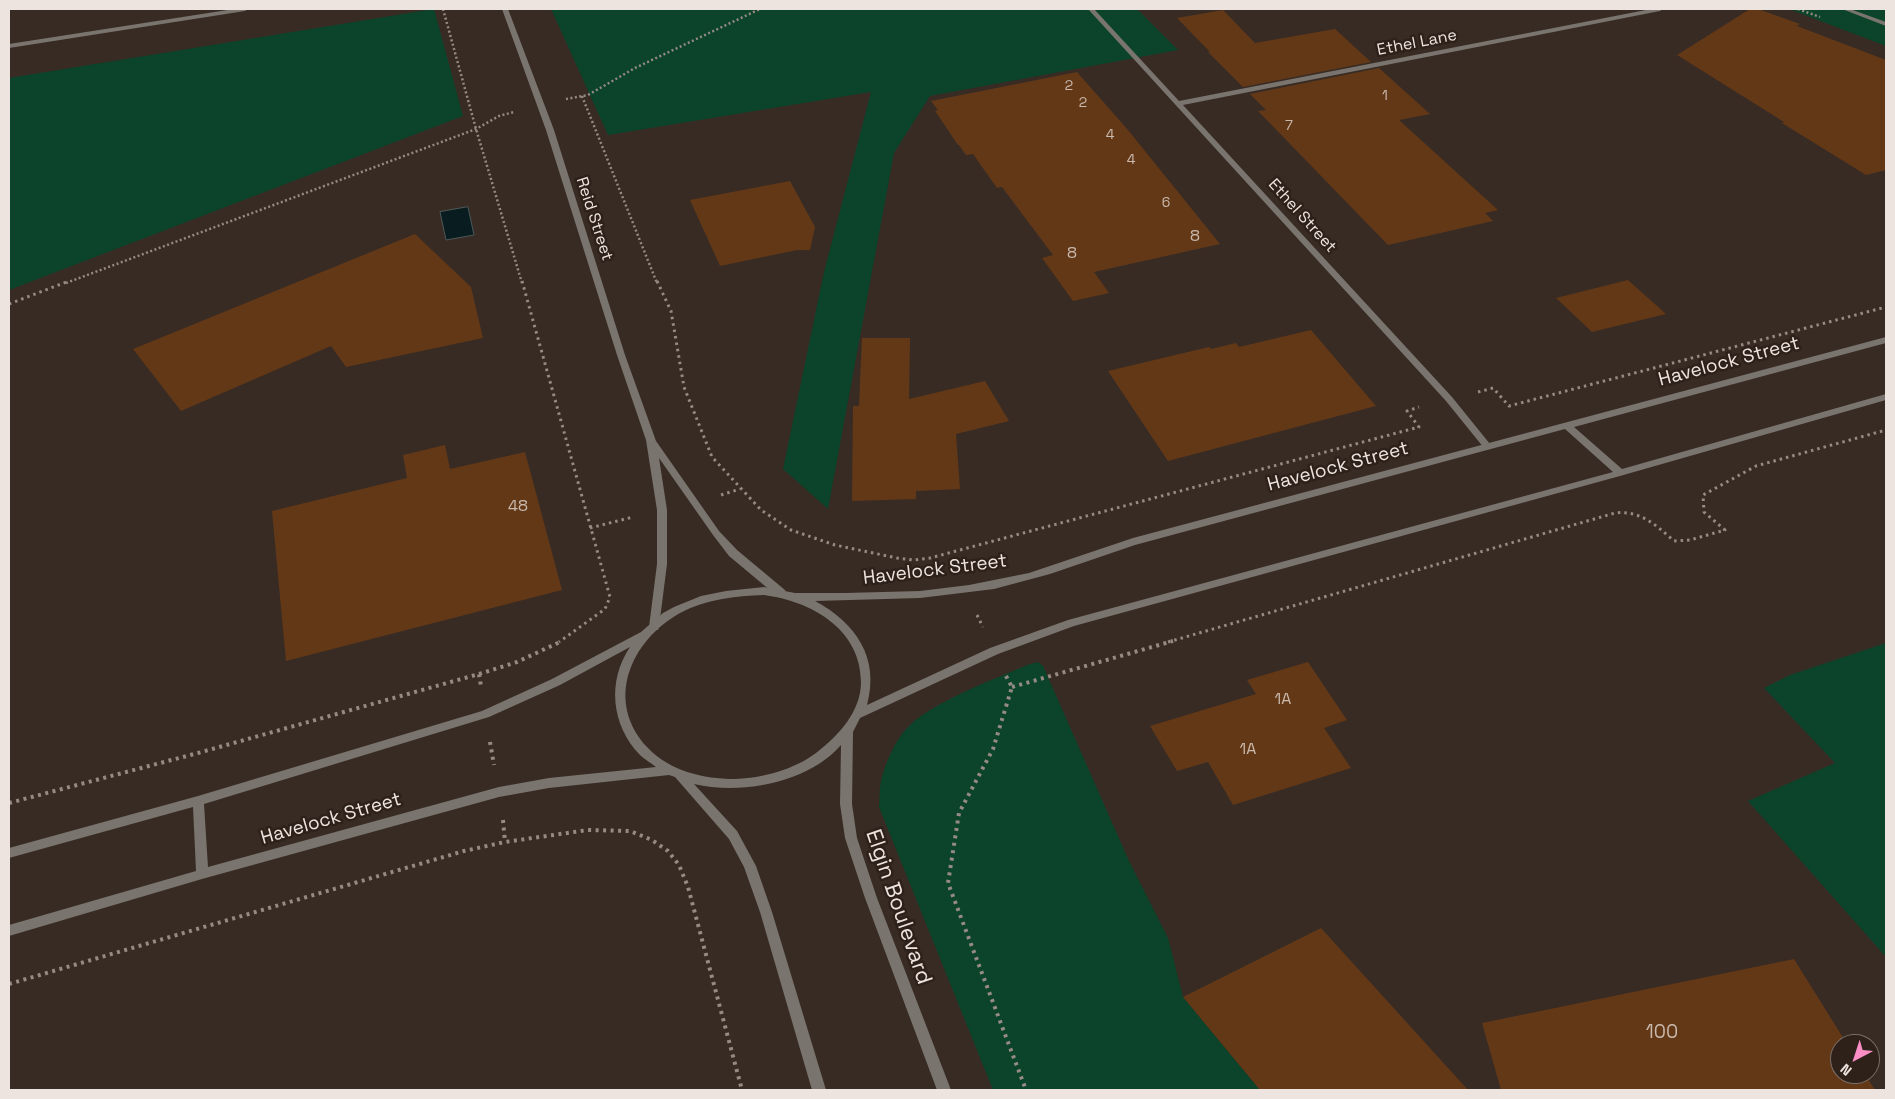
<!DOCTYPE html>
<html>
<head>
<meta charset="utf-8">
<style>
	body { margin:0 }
	#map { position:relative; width:1895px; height:1099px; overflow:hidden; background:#382b24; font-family:"Space Grotesk",sans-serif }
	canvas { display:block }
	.frame { position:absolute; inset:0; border:10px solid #ede4df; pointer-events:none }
	.north { position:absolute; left:1830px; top:1034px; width:50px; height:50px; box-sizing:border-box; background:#2e211a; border:1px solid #7a6f69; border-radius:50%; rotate:220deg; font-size:14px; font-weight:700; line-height:20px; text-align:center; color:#ede4df }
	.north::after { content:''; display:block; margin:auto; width:18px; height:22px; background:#fb8fc5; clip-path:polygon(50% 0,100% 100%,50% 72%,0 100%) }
</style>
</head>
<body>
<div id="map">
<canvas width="1895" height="1099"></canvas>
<div class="frame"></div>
<div class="north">N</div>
</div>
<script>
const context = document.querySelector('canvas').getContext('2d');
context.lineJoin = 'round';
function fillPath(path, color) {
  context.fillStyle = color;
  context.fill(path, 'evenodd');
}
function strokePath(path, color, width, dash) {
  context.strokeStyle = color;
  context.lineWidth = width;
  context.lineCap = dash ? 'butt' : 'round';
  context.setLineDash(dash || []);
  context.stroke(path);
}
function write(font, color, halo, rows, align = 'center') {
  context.font = font + ' "Space Grotesk",sans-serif';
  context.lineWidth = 5;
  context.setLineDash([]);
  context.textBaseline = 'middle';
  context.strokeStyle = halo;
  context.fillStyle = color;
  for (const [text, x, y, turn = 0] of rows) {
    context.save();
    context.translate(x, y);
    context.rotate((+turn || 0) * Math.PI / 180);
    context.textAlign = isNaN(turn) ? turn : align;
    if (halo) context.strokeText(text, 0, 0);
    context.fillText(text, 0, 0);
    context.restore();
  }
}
const green = new Path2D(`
	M434 9 463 116 9 290V78Z
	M551 9H1137L1178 50 930 96 894 153 828 509 783 469 824 272 871 92 608 135Z
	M1789 9H1886V46Z
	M1886 643V957L1748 801 1835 763 1764 688 1790 675Z
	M1038 662 1043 666 1129 861 1168 938 1183 997 1260 1090H993L879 807C880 798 879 786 882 777 886 762 895 741 906 729 929 703 997 678 1030 664Z`);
const water = new Path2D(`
	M468 207 474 235 446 240 440 212Z`);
const building = new Path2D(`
	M1750 9H1758L1800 24 1797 26 1886 60V170L1866 175 1782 123 1784 122 1677 55Z
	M1223 10 1255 43 1335 29 1371 62 1243 87 1208 52H1210L1177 18Z
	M1379 68 1430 114 1399 120 1498 210 1485 213 1493 221 1388 245 1258 111 1266 110 1250 94Z
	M1077 72 1128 130 1220 244 1094 272 1109 293 1073 301 1042 258 1053 255 1002 187 997 188 973 154 966 155 959 145H958L935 111 938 110 931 101Z
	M790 181 815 227 810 250H797L720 266 690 200Z
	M415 234 471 287 483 338 346 367 331 346 181 411 133 349Z
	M1628 280 1666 314 1592 332 1556 298Z
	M1311 330 1376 406 1168 461 1108 371 1209 347 1211 349 1236 343 1239 347Z
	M862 338H910L909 399 985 381 1009 421 956 434 960 489 916 491V499L852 501 853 406H859Z
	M445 445 450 469 525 452 562 590 286 661 272 511 407 478 403 455Z
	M1308 662 1347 720 1324 728 1351 768 1233 805 1208 762 1177 771 1150 726 1256 694 1247 680Z
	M1321 928 1468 1090H1260L1183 997Z
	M1794 959 1847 1044H1840V1074H1865L1875 1090H1501L1482 1023Z`);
const pathFar2 = new Path2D(`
	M443 9 476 129 522 283
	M1798 9 1820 17
	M582 96 657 283
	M566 99 588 95 635 68 760 9
	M66 283 476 129 499 116 514 112`);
const pathFar1 = new Path2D(`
	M522 281 610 597 605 609 559 642
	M657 281 671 311 684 387 712 457 761 510 791 530 835 545 897 558 914 560 930 558 1419 427 1407 411 1419 407
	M9 304 69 281
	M1478 392 1493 388 1509 406 1886 307
	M721 495 740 489
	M590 528 633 517
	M977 615 983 627
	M1168 642 1615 513C1640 510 1656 525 1674 541L1690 540 1725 530 1704 512 1703 495 1756 466 1886 430`);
const path = new Path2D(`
	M479 674 517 662 562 641
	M1006 676 1012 687 993 749 959 813 948 883 1026 1090
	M1012 687 1173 641
	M490 742 494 765
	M9 803 198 753 479 674 481 686
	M503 820 505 842
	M9 984 464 851 505 842 588 830 630 831 652 840 668 851 679 865 688 887 742 1090`);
const minor = new Path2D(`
	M234 9H248L245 11 9 48V44Z
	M502 9H508L554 130 625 355 656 441 719 531 737 550 785 590 786 593 785 596H777L729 556 713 535 659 458 667 510V564L659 627 658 630H650L649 627 657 564V510L646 440 617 355 546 130Z
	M1088 9H1094L1179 101 1651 9H1663L1660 11 1183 105 1452 397 1490 444 1492 446 1490 448H1484L1446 401Z`);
const tertiary = new Path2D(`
	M1842 9H1850L1886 22V26Z
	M1886 337V343L1574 427 1622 469 1886 394V400L1620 476 1074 626 998 654 860 718 853 732 852 804 857 838 877 898 951 1090H937L865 898 845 838 840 804 841 745C808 783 742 795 694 784L737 831 756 866 772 912 826 1090H812L760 912 744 867 729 839 675 777 669 775 549 788 499 797 202 879 9 936V925L196 871 193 807 9 858V848L198 796 482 711 552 679 641 632 663 613 674 607 701 596 726 591 764 587 795 593H845L920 591 969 585 1029 573 1133 538ZM1565 429 1613 472 1068 620 990 648 867 705C880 658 856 623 815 601L920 598 994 589 1050 574 1135 545ZM764 595C811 601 861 629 861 682 861 712 838 736 816 753 793 770 763 778 734 779 704 779 670 771 648 748 604 702 630 641 680 613 706 599 735 596 764 595ZM630 647C607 681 611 725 640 755 644 759 651 763 656 767L549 778 499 787 208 867 204 804 489 717 560 685Z`);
const farNumbernames = [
	["2",1069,86],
	["1",1385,96],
	["2",1083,103],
	["7",1289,126],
	["4",1110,135],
	["4",1131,160],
	["6",1166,203]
];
const farStreetnames = [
	["Ethel Lane",1417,43,-11],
	["Ethel Street",1302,216,48],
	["Reid Street",594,219,72]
];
const numberNames = [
	["8",1195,237],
	["8",1072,254],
	["48",518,507],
	["1A",1283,700],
	["1A",1248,750]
];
const streetNames = [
	["Havelock Street",1729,362,-15],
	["Havelock Street",1338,467,-15],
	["Havelock Street",935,570,-7],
	["Havelock Street",331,819,-16]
];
const nearNumbernames = [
	["100",1662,1033]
];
const nearStreetnames = [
	["Elgin Boulevard",898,907,71]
];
fillPath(green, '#0b442a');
fillPath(water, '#091c1f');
strokePath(water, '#4d5859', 1);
fillPath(building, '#633817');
strokePath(pathFar2, '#958a84', 2.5, [2, 2.5]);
strokePath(pathFar1, '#958a84', 3, [2.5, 4]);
strokePath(path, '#958a84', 4, [3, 4.5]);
fillPath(minor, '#79746e');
fillPath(tertiary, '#79746e');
write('14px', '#cab9ad', null, farNumbernames);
write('16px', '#ede4df', '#2e211a', farStreetnames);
write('16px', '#cab9ad', null, numberNames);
write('19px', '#ede4df', '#2e211a', streetNames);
write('19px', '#cab9ad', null, nearNumbernames);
write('22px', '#ede4df', '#2e211a', nearStreetnames);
</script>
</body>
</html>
